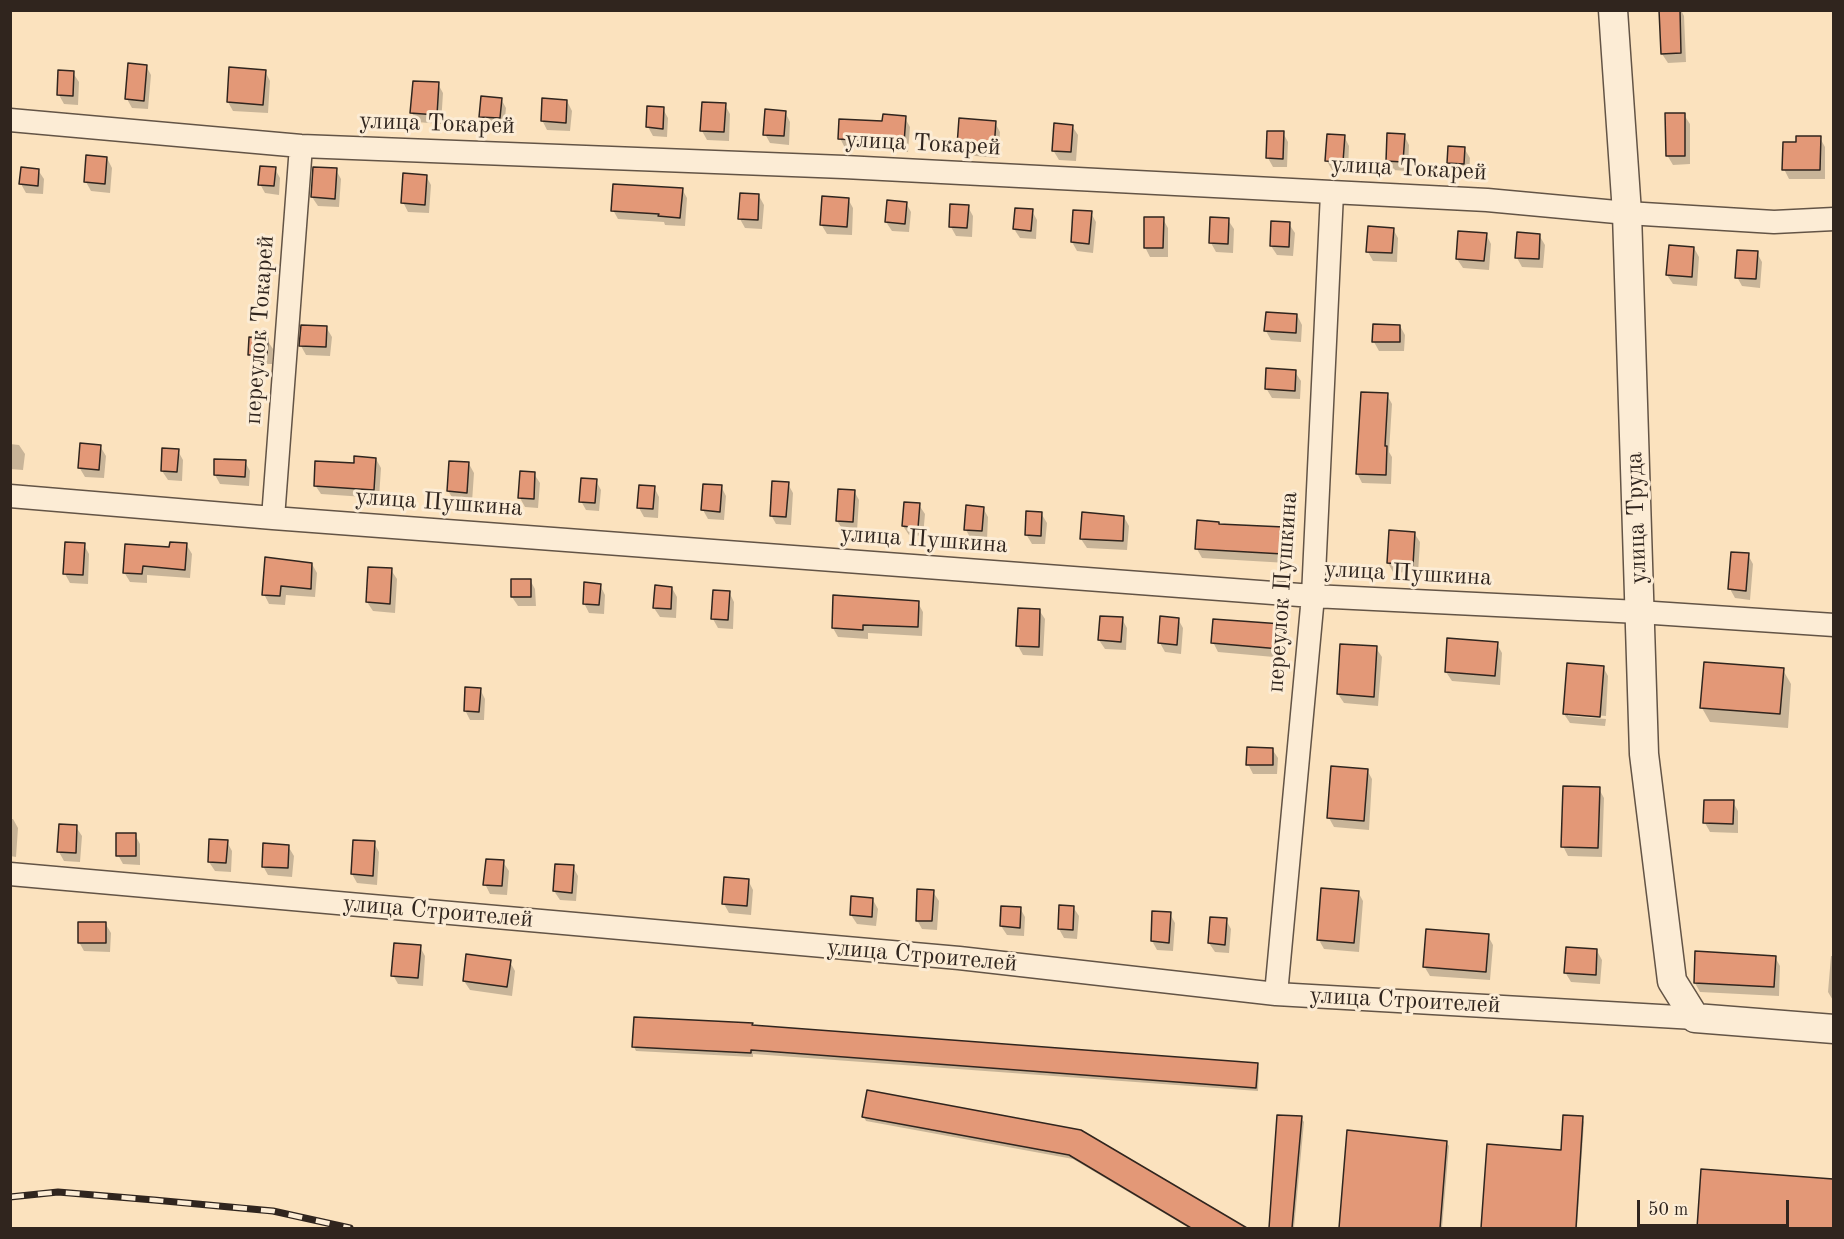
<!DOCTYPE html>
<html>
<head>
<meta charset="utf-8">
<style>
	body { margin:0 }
	#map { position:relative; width:1844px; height:1239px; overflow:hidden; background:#fbe2be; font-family:"Old Standard TT",serif }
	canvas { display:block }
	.frame { position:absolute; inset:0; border:12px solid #30251e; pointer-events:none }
	.scale { position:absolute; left:1637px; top:1200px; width:152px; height:27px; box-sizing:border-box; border:3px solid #30251e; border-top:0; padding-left:8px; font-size:18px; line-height:21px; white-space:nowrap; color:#30251e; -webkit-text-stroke:4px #fcecd5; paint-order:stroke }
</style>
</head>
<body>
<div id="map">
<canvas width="1844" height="1239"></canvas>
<div class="frame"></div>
<div class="scale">50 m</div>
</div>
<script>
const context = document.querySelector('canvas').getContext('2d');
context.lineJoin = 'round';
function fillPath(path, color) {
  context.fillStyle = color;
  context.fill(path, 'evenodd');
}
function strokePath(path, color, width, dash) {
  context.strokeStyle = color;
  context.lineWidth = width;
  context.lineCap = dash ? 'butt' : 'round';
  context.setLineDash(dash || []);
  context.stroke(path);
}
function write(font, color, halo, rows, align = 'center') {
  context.font = font + ' "Old Standard TT",serif';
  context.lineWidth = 6;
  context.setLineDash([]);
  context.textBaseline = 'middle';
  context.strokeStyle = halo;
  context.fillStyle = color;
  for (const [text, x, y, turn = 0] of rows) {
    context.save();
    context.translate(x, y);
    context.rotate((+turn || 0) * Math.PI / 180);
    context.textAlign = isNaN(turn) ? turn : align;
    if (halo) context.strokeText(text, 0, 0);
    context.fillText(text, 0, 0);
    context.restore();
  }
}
const shadow = new Path2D(`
	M1661 10H1681L1684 16 1686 62 1668 63 1662 54Z
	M146 66 151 75 148 109 132 108 127 99Z
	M265 71 270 81 268 113 233 111 228 102Z
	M73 73 79 82 78 105 64 104 59 95Z
	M438 84 443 93 441 124 417 122 412 113Z
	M501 99 506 108 504 127 486 125 481 116Z
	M567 101 572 111 570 131 547 130 542 120Z
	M725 105 730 114 729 141 707 140 702 131Z
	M663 109 668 118 667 137 653 136 648 127Z
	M785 112 790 122 789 145 770 143 765 134Z
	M1684 115 1690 124V164L1673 165 1667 155Z
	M905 118 910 127 908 152 845 148 840 138 884 123Z
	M995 123 1000 132 998 158 964 155 958 146Z
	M1072 126 1078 135 1076 161 1059 160 1053 150Z
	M1283 133 1288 142 1287 167H1273L1268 158Z
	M1404 135 1409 145 1408 171 1392 170 1387 161Z
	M1344 136 1349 146 1348 171 1332 170 1327 161Z
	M1820 138 1825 147V179H1789L1784 169 1798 144Z
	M1464 148 1470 158 1469 172 1454 171 1448 162Z
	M107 158 112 168 110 193 91 191 86 182Z
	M275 169 280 178 279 195 265 193 260 184Z
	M38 170 44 179 43 194 26 193 21 184Z
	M336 170 341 179 339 207 318 206 312 197Z
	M426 176 431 185 429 213 408 212 403 202Z
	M682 189 687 198 685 226 665 225 664 222 618 219 613 210Z
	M759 196 764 205 762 229 745 228 740 219Z
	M848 199 853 208 852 235 827 234 821 224Z
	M906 203 911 212 909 232 892 231 886 222Z
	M968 207 973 216 972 237 956 236 951 227Z
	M1032 211 1037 220 1036 239 1020 238 1014 229Z
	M1091 213 1096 222 1093 253 1077 251 1072 242Z
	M1163 219 1168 228V257H1150L1145 247Z
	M1228 220 1234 229 1233 253 1216 252 1211 243Z
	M1289 224 1295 233 1293 256 1277 255 1271 246Z
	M1393 229 1398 238 1397 262 1373 261 1368 252Z
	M1486 234 1491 244 1489 270 1463 268 1457 259Z
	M1539 235 1545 245 1543 268 1522 267 1517 258Z
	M1694 248 1699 257 1697 286 1673 284 1667 275Z
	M1757 253 1762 262 1760 288 1742 286 1737 277Z
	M1297 315 1302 325 1301 342 1271 340 1266 331Z
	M1400 326 1405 335 1404 351H1379L1374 342Z
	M326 327 332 337 330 356 306 355 301 346Z
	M267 340 273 349 272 364H255L250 354Z
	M1295 372 1301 381 1300 399 1272 398 1266 388Z
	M1387 395 1392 404 1389 452 1392 457 1391 484 1362 483 1357 473Z
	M10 444 19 445 25 454 23 470 10 469Z
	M100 446 106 456 104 478 85 477 79 467Z
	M178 451 183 460 182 481 168 480 162 471Z
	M376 459 381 468 379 498 321 494 315 485 355 465Z
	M245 462 250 471 249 486 220 484 215 475Z
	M469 464 474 473 472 502 454 500 448 491Z
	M534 474 540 483 538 508 525 507 520 498Z
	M596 481 601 490 599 511 586 510 581 501Z
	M788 484 793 493 791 525 776 524 771 515Z
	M721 486 726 496 724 520 708 519 703 510Z
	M654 487 659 497 658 518 644 517 639 508Z
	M854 491 859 500 857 531 843 530 837 521Z
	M919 505 925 514 923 536 909 535 903 526Z
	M983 508 988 517 987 540 971 539 966 530Z
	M1041 513 1047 523 1045 544H1032L1026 534Z
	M1124 517 1129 526 1127 550 1087 548 1081 539Z
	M1198 522 1219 525 1283 529 1289 538 1287 563 1202 558 1197 549Z
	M1414 533 1420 542 1418 573 1393 572 1388 563Z
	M186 544 192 554 190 578 147 575V583L130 582 124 572 171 549Z
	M84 545 89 554 88 584 70 583 65 574Z
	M1748 555 1753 564 1750 600 1735 598 1730 589Z
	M312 564 317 573 315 597 286 595 285 605 269 604 264 594Z
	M369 568 391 570 397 579 395 613 373 611 367 602Z
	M530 580 535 589 536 606H518L512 597Z
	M600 585 605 595 604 614 589 613 584 603Z
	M672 588 677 597 676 618 660 617 654 608Z
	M729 592 734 602 733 629 718 628 713 619Z
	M918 603 923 612 922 636 868 633V639L838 637 833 628Z
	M1039 610 1045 619 1043 656 1023 655 1018 646Z
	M1122 619 1127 628 1126 650 1105 649 1099 640Z
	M1178 619 1183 628 1181 654 1165 652 1160 643Z
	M1281 625 1286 635 1285 658 1218 652 1213 642Z
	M1497 644 1502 653 1500 685 1452 681 1446 672Z
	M1342 645 1376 648 1382 657 1378 706 1344 703 1338 694Z
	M1603 667 1608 676 1606 716 1568 713V716L1606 719 1605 726 1570 723 1564 714Z
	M1783 670 1791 684 1788 728 1710 722 1702 708Z
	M480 689 485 699 484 720H470L465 710Z
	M1272 749 1278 758 1277 774H1253L1248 764Z
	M1367 770 1372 779 1369 830 1334 827 1329 818Z
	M1599 789 1604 798 1602 857 1568 856 1563 846Z
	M1705 801 1733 802 1738 811V833L1710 832 1705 823Z
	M10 819H13L18 828 16 857 10 856Z
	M76 827 82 836 80 862 64 861 59 852Z
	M135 835 140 844V865L123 864 118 855Z
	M227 842 232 851 231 872 215 871 209 862Z
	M374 843 379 852 377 885 357 883 352 874Z
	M288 846 294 856 292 877 268 875 263 866Z
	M503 862 509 871 507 895 490 894 485 884Z
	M573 867 578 876 576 901 560 900 554 891Z
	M748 880 753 890 751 915 729 913 724 904Z
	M933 892 939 901 937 930 922 929 917 920Z
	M1358 892 1363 901 1359 952 1324 949 1319 940Z
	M873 900 878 909 876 926 857 924 851 915Z
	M1073 907 1079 916 1077 939 1064 938 1059 929Z
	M1020 908 1025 917 1024 936 1007 935 1001 926Z
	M1170 914 1175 923 1173 951 1157 950 1152 941Z
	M1226 920 1231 929 1229 953 1215 952 1209 943Z
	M105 923 111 933 110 952 84 951 79 942Z
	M1488 936 1493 945 1490 980 1430 976 1424 966Z
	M420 947 425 956 423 986 398 984 393 975Z
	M1597 951 1602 960 1600 984 1571 982 1565 972Z
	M1831 956H1834V1002L1828 992Z
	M1775 957 1780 966 1779 996 1700 992 1695 983Z
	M510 962 515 971 512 996 470 990 464 981Z
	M753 1027 1257 1064 1259 1068 1258 1091 753 1054V1057L636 1051 634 1047Z
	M864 1117 1080 1132 1243 1228H1189L1073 1159 866 1121Z
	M1279 1117 1301 1118 1304 1122 1294 1228H1270Z
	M1582 1118 1584 1122 1577 1228H1558L1559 1212 1530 1210 1529 1228H1482L1489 1145 1563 1151Z
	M1348 1132 1446 1142 1449 1146 1442 1228H1340Z
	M1703 1171 1834 1180V1228H1699Z`);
const building = new Path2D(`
	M1659 10H1680L1681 53 1661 54Z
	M128 63 147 65 144 101 125 99Z
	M229 67 266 70 263 105 227 102Z
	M58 70 74 71 73 96 57 95Z
	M413 81 439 82 437 115 410 113Z
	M481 96 502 98 500 118 479 117Z
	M542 98 567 100 566 123 541 121Z
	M702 102 726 103 724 132 700 131Z
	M647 106 664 107 663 129 646 127Z
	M765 109 786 111 784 136 763 135Z
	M1665 113H1685V156H1666Z
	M883 114 906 116 904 143 838 139 839 119 882 121Z
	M959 118 996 121 994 149 957 146Z
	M1054 123 1073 125 1071 152 1052 151Z
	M1267 131H1284L1283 159 1266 158Z
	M1387 133 1405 134 1403 162 1386 161Z
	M1327 134 1345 135 1343 162 1325 161Z
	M1796 136H1821L1820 170H1782L1783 142H1796Z
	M1448 146 1465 147 1464 164 1447 163Z
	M86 155 107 157 105 184 84 182Z
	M260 166 276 167 274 186 258 185Z
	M21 167 39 169 38 186 19 184Z
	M313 167 337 168 335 199 311 197Z
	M403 173 427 175 425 205 401 203Z
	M613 184 683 188 680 218 658 216 659 214 611 211Z
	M740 193 759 194 758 220 738 219Z
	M822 196 849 198 847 227 820 225Z
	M887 200 907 202 905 224 885 222Z
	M950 204 969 205 967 228 949 227Z
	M1015 208 1033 209 1031 231 1013 229Z
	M1073 210 1092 211 1089 244 1071 242Z
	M1144 217H1164L1163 248H1144Z
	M1210 217 1229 218 1228 244 1209 243Z
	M1271 221 1290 222 1289 247 1270 246Z
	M1368 226 1394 228 1392 253 1366 252Z
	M1458 231 1487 233 1484 261 1456 259Z
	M1517 232 1540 234 1539 259 1515 258Z
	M1669 245 1694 247 1692 277 1666 275Z
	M1737 250 1758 251 1756 279 1735 278Z
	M1266 312 1297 314 1296 333 1264 331Z
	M1373 324 1400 325V342H1372Z
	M301 325 327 326 326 347 299 346Z
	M249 337 268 338 267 355H248Z
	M1266 368 1296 370 1295 391 1265 389Z
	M1361 392 1388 393 1385 446H1387L1386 475 1356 474Z
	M80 443 101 445 99 470 78 468Z
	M162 448 179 449 177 472 161 471Z
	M354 456 376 458 374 490 314 486 315 461 354 463Z
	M214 459 246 460 245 477 214 475Z
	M449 461 469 462 467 493 447 491Z
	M520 471 535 472 534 499 518 498Z
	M581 478 597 479 595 503 579 502Z
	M772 481 789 482 786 517 770 516Z
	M703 484 722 485 720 512 701 510Z
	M639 485 655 486 653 509 637 508Z
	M838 489 855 490 853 522 836 521Z
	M904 502 920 503 918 528 902 526Z
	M966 505 984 507 982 531 964 530Z
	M1026 511 1042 512 1041 536 1025 535Z
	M1082 512 1124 516 1123 541 1080 539Z
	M1197 520 1219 522V524L1284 527 1283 554 1195 549Z
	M1389 530 1415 532 1413 565 1387 563Z
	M65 542 85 543 83 575 63 574Z
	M170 542 187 543 185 570 143 566 142 574 123 573 125 544 169 547Z
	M1731 552 1749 553 1746 591 1728 589Z
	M265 557 312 563 311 589 281 586 280 596 262 595Z
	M368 567 392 568 390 604 366 602Z
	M511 579H531V597H511Z
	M584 582 601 584 599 605 583 604Z
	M655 585 672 587 671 609 653 608Z
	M713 590 730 591 728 620 711 619Z
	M833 595 919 601 918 627 863 625V630L832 628Z
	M1018 608 1040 609 1039 647 1016 646Z
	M1100 616 1123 617 1121 642 1098 640Z
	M1160 616 1179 618 1177 645 1158 643Z
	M1213 619 1282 624 1280 649 1211 643Z
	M1447 638 1498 642 1495 676 1445 672Z
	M1340 644 1377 646 1374 697 1337 694Z
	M1704 662 1784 668 1780 714 1700 708Z
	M1567 663 1604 666 1600 717 1563 714Z
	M465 687 481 688 479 712 464 711Z
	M1247 747 1273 748V765H1246Z
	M1331 766 1368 769 1364 821 1327 818Z
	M1563 786 1600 787 1598 848 1561 847Z
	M1704 800H1734L1733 824 1703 823Z
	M59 824 77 825 76 853 57 852Z
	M116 833H136V856H116Z
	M209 839 228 840 226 863 208 862Z
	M353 840 375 841 373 876 351 874Z
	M263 843 289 845 288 868 262 867Z
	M486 859 504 860 502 886 483 885Z
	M555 864 574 865 572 893 553 891Z
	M724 877 749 879 747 906 722 904Z
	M1321 888 1359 891 1354 943 1317 940Z
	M917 889 934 890 932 921H916Z
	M851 896 873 898 872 917 850 915Z
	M1059 905 1074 906 1073 930 1058 929Z
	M1001 906 1021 907 1020 928 1000 926Z
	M1152 911 1171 912 1169 943 1151 941Z
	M1210 917 1227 918 1225 945 1208 943Z
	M78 922H106V943H78Z
	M1426 929 1489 934 1486 972 1423 967Z
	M394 943 421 945 418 978 391 976Z
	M1566 947 1597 949 1596 975 1564 973Z
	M1695 951 1776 956 1774 987 1694 983Z
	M466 954 511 960 507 987 463 981Z
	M634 1017 753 1023 752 1025 1258 1063 1256 1088 751 1050V1053L632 1047Z
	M867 1090 1081 1130 1247 1228H1191L1069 1155 862 1117Z
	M1277 1115 1302 1116 1292 1228H1269Z
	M1563 1115 1583 1116 1576 1228H1481L1487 1144 1561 1150Z
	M1347 1130 1447 1141 1440 1228H1339Z
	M1701 1169 1833 1179V1228H1697Z`);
const minor = new Path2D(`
	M10 120 301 146 844 167 1487 200 1627 213 1774 222 1834 219
	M10 496 273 518 1313 596 1639 612 1834 625
	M273 518 301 146
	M10 874 959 958 1276 994 1695 1018
	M1276 994 1313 596 1332 193`);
const tertiary = new Path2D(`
	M1613 10 1627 213 1644 754 1672 981 1695 1018 1834 1029`);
const rail = new Path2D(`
	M10 1197 58 1192 154 1200 273 1211 350 1228`);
const streetNames = [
	["улица Токарей",437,124,2],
	["улица Токарей",923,144,3],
	["улица Токарей",1409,169,3],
	["переулок Токарей",260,330,-86],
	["улица Пушкина",439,503,4],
	["улица Труда",1637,518,-92],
	["улица Пушкина",924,540,4],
	["улица Пушкина",1408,574,3],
	["переулок Пушкина",1283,592,-86],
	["улица Строителей",438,912,5],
	["улица Строителей",922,956,5],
	["улица Строителей",1405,1001,3]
];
fillPath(shadow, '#0003');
fillPath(building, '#e39877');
strokePath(building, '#30251e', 1.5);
strokePath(minor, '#635446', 25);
strokePath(tertiary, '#635446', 31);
strokePath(minor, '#fcecd5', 22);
strokePath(tertiary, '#fcecd5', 28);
strokePath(rail, '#30251e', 7);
strokePath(rail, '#fcecd5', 4.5, [14]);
write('24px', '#30251e', '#fcecd5', streetNames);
</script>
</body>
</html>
